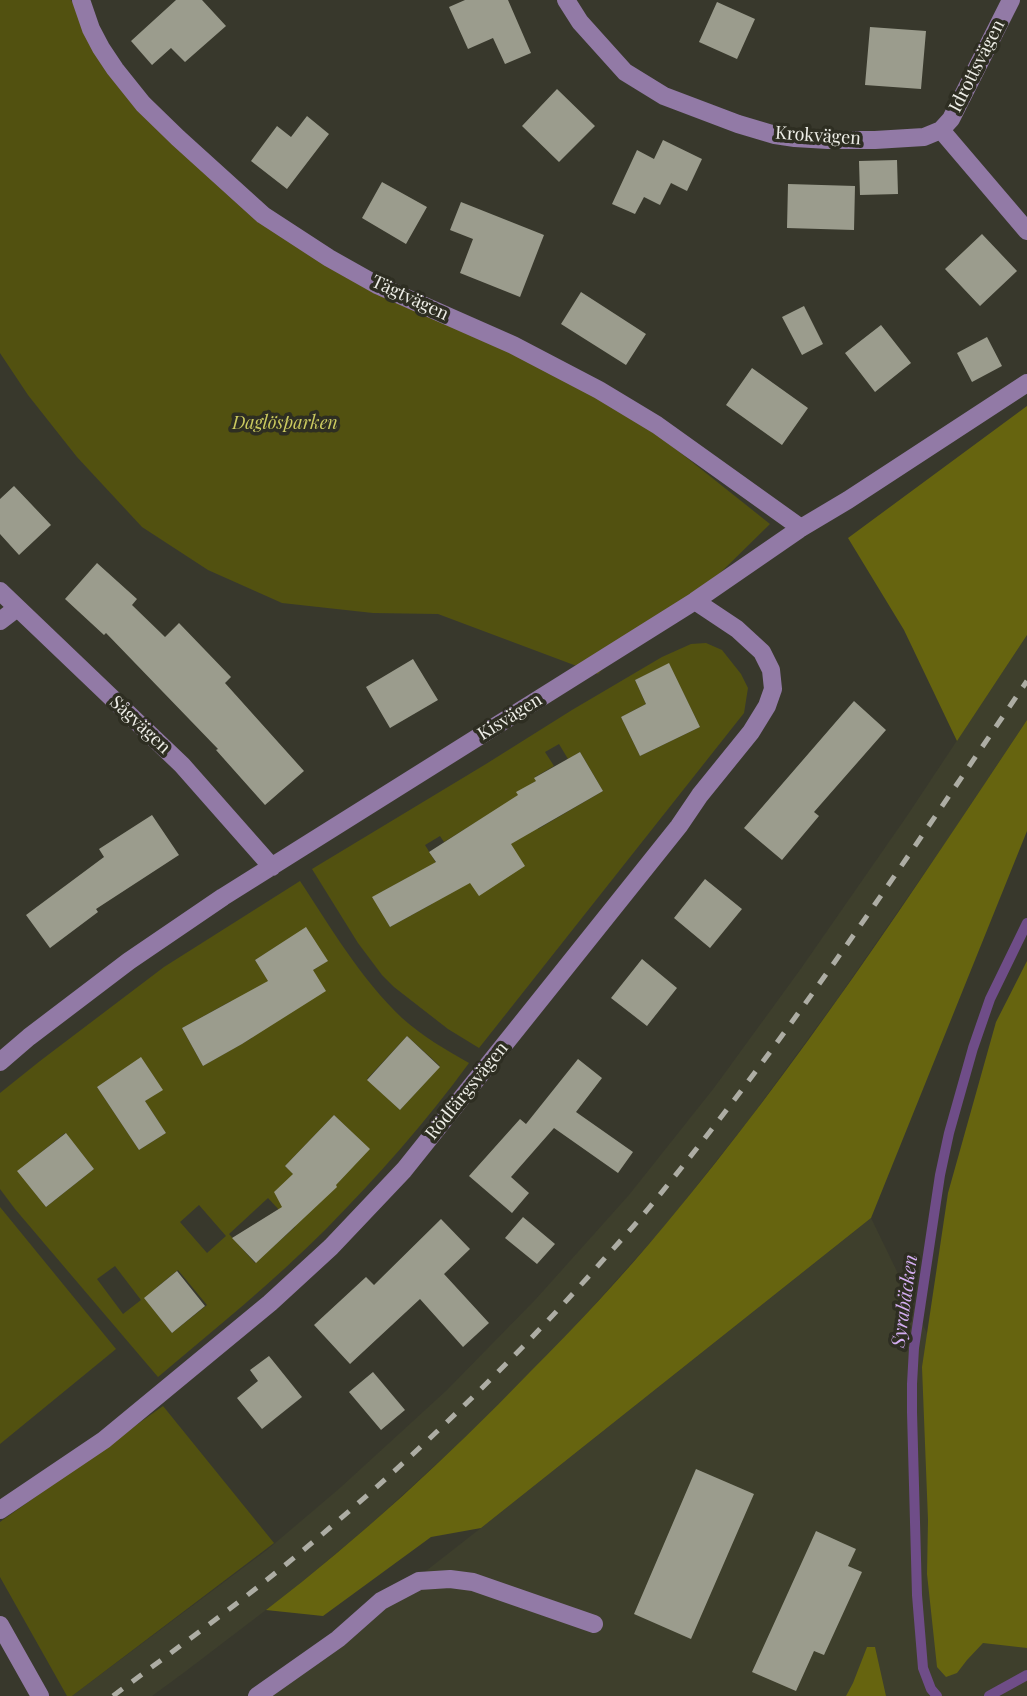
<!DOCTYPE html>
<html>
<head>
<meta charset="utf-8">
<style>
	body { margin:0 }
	canvas { display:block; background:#38382c }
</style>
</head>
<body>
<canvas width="1027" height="1696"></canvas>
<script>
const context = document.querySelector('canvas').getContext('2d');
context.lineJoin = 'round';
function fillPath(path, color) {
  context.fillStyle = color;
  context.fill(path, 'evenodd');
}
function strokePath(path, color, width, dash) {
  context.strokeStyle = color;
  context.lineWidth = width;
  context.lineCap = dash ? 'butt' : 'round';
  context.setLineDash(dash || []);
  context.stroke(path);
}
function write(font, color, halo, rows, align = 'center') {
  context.font = font + ' "Playfair Display",serif';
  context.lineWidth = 7;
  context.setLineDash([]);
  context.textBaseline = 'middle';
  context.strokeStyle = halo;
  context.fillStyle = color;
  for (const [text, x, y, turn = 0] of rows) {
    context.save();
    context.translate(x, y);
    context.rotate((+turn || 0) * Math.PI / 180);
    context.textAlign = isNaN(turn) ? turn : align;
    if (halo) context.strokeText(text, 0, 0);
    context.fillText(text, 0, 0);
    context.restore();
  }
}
const built = new Path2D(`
	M1027 635V720L946 842 838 998 751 1117 665 1226 571 1331 480 1424 371 1524 296 1587 186 1671 152 1696H72L267 1550 340 1488 447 1390 536 1299 629 1195 714 1088 800 970 907 816Z
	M871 1218 1027 1540V1696H266L481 1528Z`);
const green = new Path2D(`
	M0 0H71L121 88 330 260 618 403 770 524 715 578 625 645 598 674 438 614 373 613 282 603 208 570 142 527 77 457 28 395 0 353Z
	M706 643 722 650 741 674 748 688 744 713 479 1048 448 1029 394 987 382 975 358 943 312 869 486 764 572 710 662 657 691 644ZM669 664 700 727 640 756 621 717 646 704 635 680ZM559 744 568 759 580 752 603 791 538 829 517 793 536 781 535 777 554 766 545 752ZM491 813 449 884 425 845 440 836 444 842ZM416 873 432 904 390 927 373 897Z
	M300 881C331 928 361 979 402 1018 422 1036 446 1050 469 1063 426 1122 377 1177 326 1229 273 1282 215 1329 158 1377L15 1209 0 1189V1093L40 1061 164 967ZM306 928 327 961 313 970 289 1014 255 960ZM231 1001 252 1038 203 1066 182 1028ZM407 1036 440 1066 400 1110 367 1079ZM141 1058 162 1089 145 1101 166 1133 139 1150 97 1087ZM334 1115 369 1149 321 1200 285 1166ZM65 1133 94 1169 46 1207 18 1171ZM268 1198 295 1227 255 1263 229 1234ZM199 1205 226 1236 207 1253 180 1222ZM115 1266 141 1300 123 1314 97 1279ZM178 1270 207 1305 172 1333 150 1305 162 1294 157 1287Z
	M0 1207 116 1349 0 1444Z
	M163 1406 274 1543 72 1696H67L0 1577V1522Z`);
const forest = new Path2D(`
	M1027 406V635L957 741 904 630 848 538Z
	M1027 720V831L871 1218 481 1528 431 1537 323 1616 266 1610C360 1538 447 1458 529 1373 576 1326 623 1276 665 1225 798 1066 913 892 1027 720Z
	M1027 961V1648L983 1643 967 1660 957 1673 946 1677 937 1667 927 1574 928 1520 922 1367 948 1193 996 1022Z
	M867 1647H875L886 1696H846L853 1683Z`);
const stream = new Path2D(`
	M937 1696 931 1689 923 1668 917 1595 912 1412V1384L914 1348 940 1175 949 1133 973 1048 990 999 1027 923
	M989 1696 1027 1675`);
const building = new Path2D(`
	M176 0H202L226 26 185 62 171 48 152 65 131 41Z
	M465 0H508L531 53 505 64 493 38 468 49 449 7Z
	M717 2 755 19 737 59 699 42Z
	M870 27 926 31 921 89 865 85Z
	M557 89 595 126 559 162 522 126Z
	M307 116 329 134 287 189 251 161 277 126 291 137Z
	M663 140 702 159 687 191 671 183 660 205 644 197 635 214 612 204 637 150 654 159Z
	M897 160 898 194 860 195 859 161Z
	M382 182 427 207 406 244 362 218Z
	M788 184 855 186 854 230 787 228Z
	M461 202 544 235 520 297 460 273 473 239 450 230Z
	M982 234 1017 271 980 306 945 269Z
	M581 292 646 334 626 365 561 324Z
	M804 306 823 344 802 355 782 317Z
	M881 325 911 363 875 392 845 353Z
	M987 337 1002 366 972 382 957 353Z
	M752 368 808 408 782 445 726 405Z
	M14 486 51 525 19 555 0 534V499Z
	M97 563 137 599 132 605 165 637 179 623 231 677 225 683 304 771 265 805 216 750 218 749 106 633 104 635 65 599Z
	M413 659 438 700 390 728 366 687Z
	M669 663 700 727 640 756 621 717 646 704 635 680Z
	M854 701 886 730 814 812 819 816 782 860 744 828Z
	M580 752 603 791 511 844 525 866 479 896 470 883 390 927 372 897 436 862 429 852 518 795 516 792 536 781 534 778Z
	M152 815 179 855 96 909 98 912 50 948 26 915 104 857 99 849Z
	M705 879 742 909 710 948 674 918Z
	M306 927 328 961 313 970 326 991 242 1044 203 1066 182 1028 268 981 255 960Z
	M642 959 677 988 647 1026 611 998Z
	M407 1036 440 1067 400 1110 367 1080Z
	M141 1057 163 1090 145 1101 166 1133 139 1150 97 1087Z
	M578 1059 602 1078 576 1112 633 1152 618 1173 554 1128 511 1177 529 1193 512 1213 469 1176 520 1119 526 1124Z
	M334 1115 370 1149 336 1185 337 1187 256 1263 232 1238 282 1207 274 1192 293 1174 285 1166Z
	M66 1133 94 1169 46 1207 17 1171Z
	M523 1217 555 1244 537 1264 505 1238Z
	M441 1219 470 1249 444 1274 489 1323 463 1347 420 1299 350 1364 314 1325 366 1277 374 1285Z
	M177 1271 205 1306 172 1333 144 1298Z
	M269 1356 302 1397 262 1429 237 1398 258 1381 250 1370Z
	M373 1372 405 1410 381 1430 349 1392Z
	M696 1469 754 1494 691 1639 634 1614Z
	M816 1531 856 1549 848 1566 862 1572 824 1655 814 1651 796 1691 752 1672Z`);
const minor = new Path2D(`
	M81 0 91 29 101 48 115 69 143 104 178 138 263 215 329 258 377 285 513 345 599 390 657 425 801 528
	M566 0 580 22 625 72 664 96 738 124 775 135 795 138 828 140H875L924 137 941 130 951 119 1011 0
	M941 130 1027 231
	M0 591 182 765 272 867
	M0 621 17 608
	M0 1062 29 1037 129 961 223 897 695 601 801 528 848 500 1027 383
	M0 1510 104 1440 270 1303 331 1247 404 1170 679 826 700 795 751 732 767 706 773 689 771 670 762 652 737 629 695 601
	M0 1625 40 1696
	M257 1696 338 1639 381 1601 419 1581 450 1579 473 1582 594 1624`);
const rail = new Path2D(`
	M113 1696C170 1653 229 1611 284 1566 393 1477 495 1380 589 1276 609 1253 629 1232 648 1209 786 1042 905 860 1027 681`);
const streetNames = [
	["Idrottsvägen",977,66,-63],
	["Krokvägen",818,136,4],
	["Tägtvägen",410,298,25],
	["Kisvägen",510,717,-32],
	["Sågvägen",140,725,43],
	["Rödfärgsvägen",467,1091,-51]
];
const parkNames = [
	["Daglösparken",285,423]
];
const waterNames = [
	["Syrabäcken",905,1301,-82]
];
fillPath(built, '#3e3f2c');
fillPath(green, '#525110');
fillPath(forest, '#66640f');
strokePath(stream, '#6f4d88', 10);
fillPath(building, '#9b9c8d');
strokePath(minor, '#927aa6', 18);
strokePath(rail, '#adada4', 5, [12, 12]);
write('18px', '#eeeee7', '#2e2e22', streetNames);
write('italic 18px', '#cbca5f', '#2e2e22', parkNames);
write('italic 19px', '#d5aef3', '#2e2e22', waterNames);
</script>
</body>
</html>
